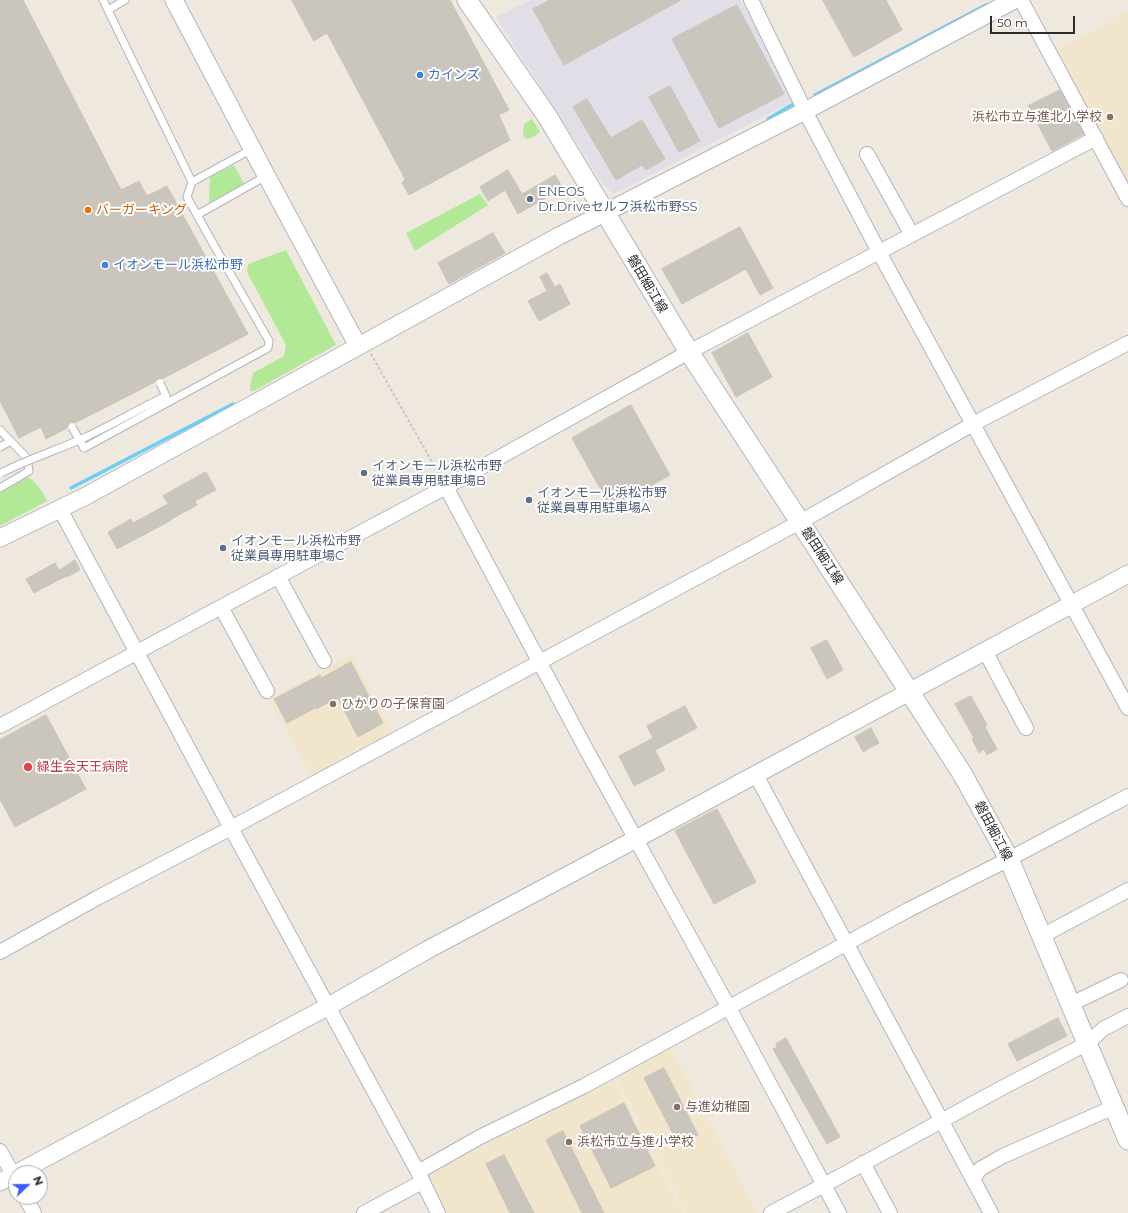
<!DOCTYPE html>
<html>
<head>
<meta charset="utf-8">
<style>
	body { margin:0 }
	#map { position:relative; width:1128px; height:1213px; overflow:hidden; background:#efe8de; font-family:Montserrat,sans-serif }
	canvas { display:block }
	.north { position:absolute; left:8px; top:1165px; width:40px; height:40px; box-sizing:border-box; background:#fff; border:1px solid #ababab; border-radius:50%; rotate:68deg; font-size:11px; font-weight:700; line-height:16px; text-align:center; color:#2c2c2c }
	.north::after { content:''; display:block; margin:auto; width:14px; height:18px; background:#3a5bff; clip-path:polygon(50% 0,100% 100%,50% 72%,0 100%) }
	.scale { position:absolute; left:990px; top:16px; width:85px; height:18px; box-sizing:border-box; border:2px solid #2c2c2c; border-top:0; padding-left:5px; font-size:12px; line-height:14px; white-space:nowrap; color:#2c2c2c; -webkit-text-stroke:3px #fff; paint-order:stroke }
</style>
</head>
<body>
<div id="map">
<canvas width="1128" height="1213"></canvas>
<div class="north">N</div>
<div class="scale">50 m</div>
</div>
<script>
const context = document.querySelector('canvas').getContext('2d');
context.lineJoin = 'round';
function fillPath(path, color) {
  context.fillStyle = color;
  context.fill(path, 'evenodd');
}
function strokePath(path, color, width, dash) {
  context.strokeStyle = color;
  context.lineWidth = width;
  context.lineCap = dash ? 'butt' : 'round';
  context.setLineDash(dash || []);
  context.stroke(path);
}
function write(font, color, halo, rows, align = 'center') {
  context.font = font + ' Montserrat,"Noto Sans JP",sans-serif';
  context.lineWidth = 4;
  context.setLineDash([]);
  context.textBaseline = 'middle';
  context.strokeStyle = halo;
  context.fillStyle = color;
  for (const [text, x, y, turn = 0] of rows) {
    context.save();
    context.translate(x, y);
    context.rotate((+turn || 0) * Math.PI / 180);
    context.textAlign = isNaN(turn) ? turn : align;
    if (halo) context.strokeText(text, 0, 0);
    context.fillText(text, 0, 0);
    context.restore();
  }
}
const industrial = new Path2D(`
	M530 0H741L795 100 614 194 605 187 496 17Z`);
const education = new Path2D(`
	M1128 11V184L1057 50Z
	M352 655 394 734 312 779 269 699Z
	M671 1048 758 1213H686L615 1076Z
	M614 1080 683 1213H446L428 1174Z`);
const green = new Path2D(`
	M532 119 540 132 534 137 527 139 523 136 524 124Z
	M234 165 244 184 209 203 210 177Z
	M480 194 488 205 415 251 406 233Z
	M286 250 336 345 254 391H250V387L253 373 284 356 286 345 247 272 248 264Z
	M27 477C36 480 43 493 47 501L0 526V493Z`);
const stream = new Path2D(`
	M815 95 986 5
	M768 119 795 103
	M71 488 233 404`);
const building = new Path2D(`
	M0 0H23L121 190 139 181 147 196 167 186 248 334 162 379H158L155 382 75 423H70L67 428 46 439 41 427 19 438 0 401Z
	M292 0H450L509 110 499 115 510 140 409 195 402 183 405 179 327 33 314 41Z
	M550 0H681L564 65 533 9Z
	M823 0H886L902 30 854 57Z
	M737 5 784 94 719 128 672 39Z
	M670 86 700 141 679 152 649 97Z
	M1060 90 1084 134 1052 151 1028 106Z
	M587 99 611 138 642 120 665 159 646 170 642 165 616 180 573 107Z
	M508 170 522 194 555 175 563 188 518 214 505 190 488 201 480 187Z
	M740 227 773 288 760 295 746 269 682 304 662 269Z
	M493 233 505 253 449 284 438 263Z
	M547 273 555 287 560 284 570 304 539 321 528 301 547 291 540 277Z
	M748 333 772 377 736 397 712 353Z
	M631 405 670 475 611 508 572 438Z
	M206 472 216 490 195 501 197 505 170 520V521L117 549 108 532 131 519 133 523 168 504 163 496Z
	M75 560 80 570 67 577 66 576 34 593 26 579 55 563 59 570Z
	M827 640 843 670 827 679 811 648Z
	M351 662 383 723 358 737 338 698 316 709 315 708 287 723 274 699 320 675 321 678Z
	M971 696 987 725 985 727 997 749 987 755 984 749 979 753 972 739 974 738 955 704Z
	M685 706 697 728 655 750 665 770 634 786 619 756 653 738 647 726Z
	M46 715 86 789 15 827 0 799V740Z
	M871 728 879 743 863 752 855 737Z
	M717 809 756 882 714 904 675 831Z
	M1058 1018 1067 1036 1017 1061 1008 1044Z
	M786 1038 840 1137 827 1144 773 1049 777 1047 776 1044Z
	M664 1068 698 1135 679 1145 644 1078Z
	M624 1103 655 1166 611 1188 580 1126Z
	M563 1131 604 1213H582L546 1140Z
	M504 1155 534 1213H510L486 1164Z`);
const path = new Path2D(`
	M371 354 440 476`);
const service = new Path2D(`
	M103 0 192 182 187 197 215 247
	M108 10 125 0
	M192 182 252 149
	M197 215 266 176
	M0 430 27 458 29 471 0 488
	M0 447 11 441`);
const minor = new Path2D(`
	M751 0 805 111 879 252 1128 708
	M1021 0 1128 199
	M867 154 912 235
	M446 487 586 749 729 1008 839 1213
	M60 509 231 828 418 1172 438 1213
	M278 576 324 661
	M221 607 267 691
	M985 651 1026 728
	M0 726 221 607 446 487 689 352 1096 138
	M756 775 991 1213
	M1042 936 1128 890
	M0 952 97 898 231 828 800 522 973 424 1128 343
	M1071 1004 1121 980
	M0 1151 16 1180
	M863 1163 890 1213
	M418 1172 480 1137 584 1086 908 910 1009 859 1128 796
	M973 1179 980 1169 1003 1156 1114 1107
	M25 1197 34 1213
	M364 1213 422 1182
	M771 1213 824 1185 998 1090 1088 1043 1103 1029 1128 1016`);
const tertiary = new Path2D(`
	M174 0 266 175 358 346
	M0 538 86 496 559 236 805 111 1014 0
	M17 1173 327 1007 429 949 636 839 1128 574
	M0 1182 16 1174`);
const secondary = new Path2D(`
	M467 0 547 116 689 352 800 522 963 775 1009 859 1128 1140`);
const serviceBridge = new Path2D(`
	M72 427 84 448 268 348 269 341 215 247
	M1 473C28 459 58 450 86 437 113 424 139 409 166 396L160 383`);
const markers = [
	[420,75,4,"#3f7fe0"],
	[1110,117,4,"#8d6e63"],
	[530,199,4,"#5c6f8a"],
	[88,210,4,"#e8710a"],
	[105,265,4,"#3f7fe0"],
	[364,473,4,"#5c6f8a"],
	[529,500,4,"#5c6f8a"],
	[223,548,4,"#5c6f8a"],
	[333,704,4,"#8d6e63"],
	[28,767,5,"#e0444e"],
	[677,1107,4,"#8d6e63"],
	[569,1142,4,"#8d6e63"]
];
const shopNames = [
	["カインズ",428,75],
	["イオンモール浜松市野",113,265]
];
const educationNames = [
	["浜松市立与進北小学校",1102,117,"right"],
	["ひかりの子保育園",341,704],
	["与進幼稚園",685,1107],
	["浜松市立与進小学校",577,1142]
];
const serviceNames = [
	["ENEOS",538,192],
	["Dr.Driveセルフ浜松市野SS",538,207],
	["イオンモール浜松市野",372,466],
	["従業員専用駐車場B",372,481],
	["イオンモール浜松市野",537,493],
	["従業員専用駐車場A",537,508],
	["イオンモール浜松市野",231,541],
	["従業員専用駐車場C",231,556]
];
const foodNames = [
	["バーガーキング",96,210]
];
const streetNames = [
	["磐田細江線",647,284,59],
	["磐田細江線",822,556,57],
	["磐田細江線",993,831,62]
];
const healthNames = [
	["緑生会天王病院",37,767]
];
fillPath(industrial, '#e1dee7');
fillPath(education, '#f1e6cc');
fillPath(green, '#b1e997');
strokePath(stream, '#6acff7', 3.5);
fillPath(building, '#cac5bd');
strokePath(building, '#cbc4b7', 1);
strokePath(service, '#b2b4c1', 9);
strokePath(minor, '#b2b4c1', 16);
strokePath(tertiary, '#b2b4c1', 19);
strokePath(secondary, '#b2b4c1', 21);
strokePath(path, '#c8c8c8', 2, [3, 2]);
strokePath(service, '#fff', 7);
strokePath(minor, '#fff', 14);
strokePath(tertiary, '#fff', 17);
strokePath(secondary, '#fff', 19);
strokePath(serviceBridge, '#b2b4c1', 9, []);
strokePath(serviceBridge, '#fff', 7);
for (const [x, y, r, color] of markers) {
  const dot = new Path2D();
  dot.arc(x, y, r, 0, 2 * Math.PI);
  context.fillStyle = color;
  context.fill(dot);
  strokePath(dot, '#fff', 1.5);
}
write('13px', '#366cbe', '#fff', shopNames, 'left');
write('13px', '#785e54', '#fff', educationNames, 'left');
write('13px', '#4e5e75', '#fff', serviceNames, 'left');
write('13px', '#c56008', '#fff', foodNames, 'left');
write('13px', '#2c2c2c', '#fff', streetNames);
write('13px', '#be3a42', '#fff', healthNames, 'left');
</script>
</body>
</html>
